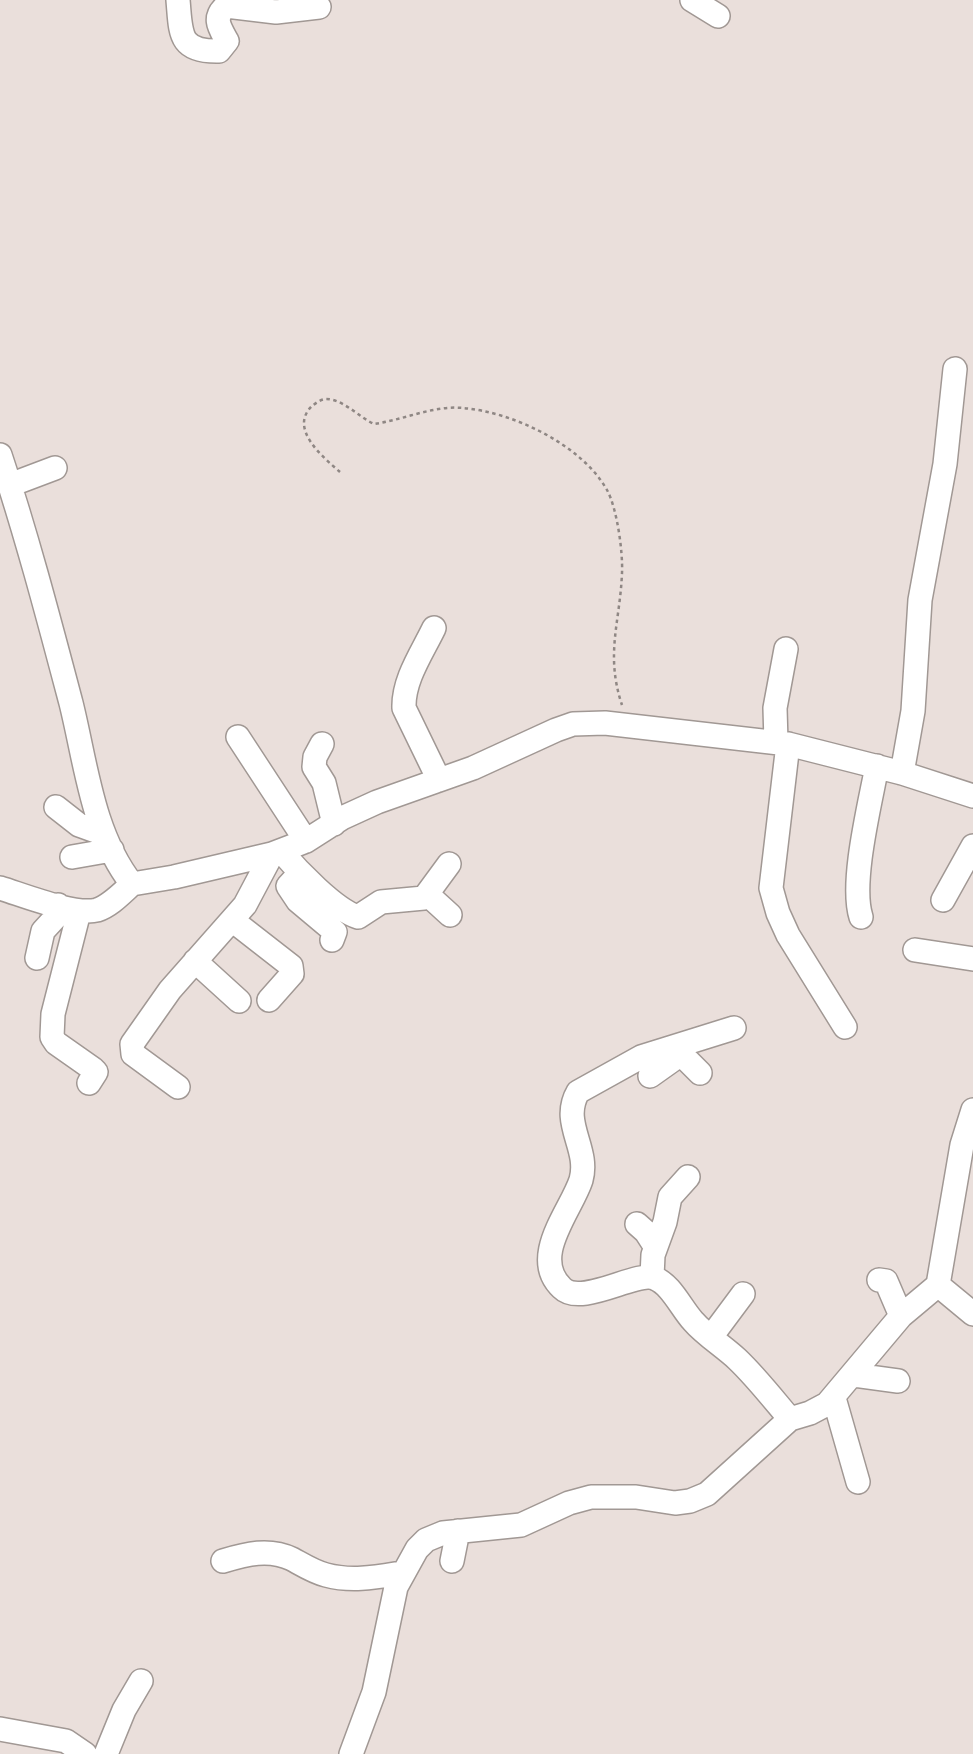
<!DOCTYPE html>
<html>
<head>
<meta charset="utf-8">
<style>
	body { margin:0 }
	canvas { display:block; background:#eadfdb }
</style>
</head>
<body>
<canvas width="973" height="1754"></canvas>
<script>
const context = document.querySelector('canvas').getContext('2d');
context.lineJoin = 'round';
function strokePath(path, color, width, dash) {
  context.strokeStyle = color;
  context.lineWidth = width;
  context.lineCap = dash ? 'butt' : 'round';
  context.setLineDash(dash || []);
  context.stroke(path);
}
const path = new Path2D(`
	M340 472C324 458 288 429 312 406 316 403 321 399 326 399 343 399 359 417 374 424 403 420 434 405 463 408 513 412 582 445 607 490 617 508 623 552 622 573 620 623 605 654 622 705`);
const minor = new Path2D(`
	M178 0C181 33 178 52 219 51L227 41C220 28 212 18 226 6L276 12 319 7
	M692 0 718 16
	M0 455C27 536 49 620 71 703 86 763 92 833 132 884L174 877 272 854 306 841 342 818 377 802 473 768 556 730 573 724 605 723 788 744 902 773 973 796
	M10 485 55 468
	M434 628C422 653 403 680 404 708L439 780
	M238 737 306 841
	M776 742 775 708 786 649
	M322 744 315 757 314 767 324 783 334 824
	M788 744 771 888 778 913 788 935 845 1027
	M902 773 913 711 920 600 945 464 955 369
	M56 807 79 825 104 834
	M281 851C297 870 335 910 358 917L381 902 424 898 449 864
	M72 857 112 850
	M300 873 288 886 298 901 335 932 332 940
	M0 888C23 895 75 916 97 910 110 906 122 893 132 884
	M427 894 450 915
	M943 900 973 846
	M79 912 53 1014 52 1037 56 1043 93 1069 96 1072 89 1083
	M861 917C850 883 870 804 877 766
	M232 920 291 966 292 974 269 1000
	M915 950 973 959
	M37 958 43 931 55 918 58 905
	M195 961 239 1001
	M734 1028 641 1057 578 1092C560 1123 590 1148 581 1180 571 1211 529 1257 562 1288 581 1307 636 1271 654 1278 671 1284 681 1308 693 1321 705 1335 723 1346 737 1359 756 1377 773 1399 790 1419
	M681 1054 700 1073
	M650 1076 681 1054 685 1047
	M178 1087 133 1054 132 1044 170 990 245 905 272 854
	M973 1110 962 1145 938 1285 973 1314
	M637 1224 646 1232 655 1246
	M652 1277 653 1255 665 1222 670 1197 688 1177
	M879 1280 886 1281 901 1316
	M711 1337 743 1294
	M854 1375 898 1381
	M834 1398 858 1482
	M223 1561C246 1554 269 1548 292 1559 303 1565 314 1572 326 1575 352 1582 377 1577 402 1573
	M452 1561 458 1531
	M0 1729 66 1741 85 1754
	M106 1754 124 1710 141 1681
	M351 1754 374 1692 396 1587 417 1549 426 1540 443 1533 521 1525 569 1503 591 1497H636L675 1503 690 1501 707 1494 790 1419 810 1413 827 1404 901 1316 938 1285`);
strokePath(minor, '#a19894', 26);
strokePath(path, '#8f8784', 2.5, [3.5, 3.5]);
strokePath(minor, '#fff', 23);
</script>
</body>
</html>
